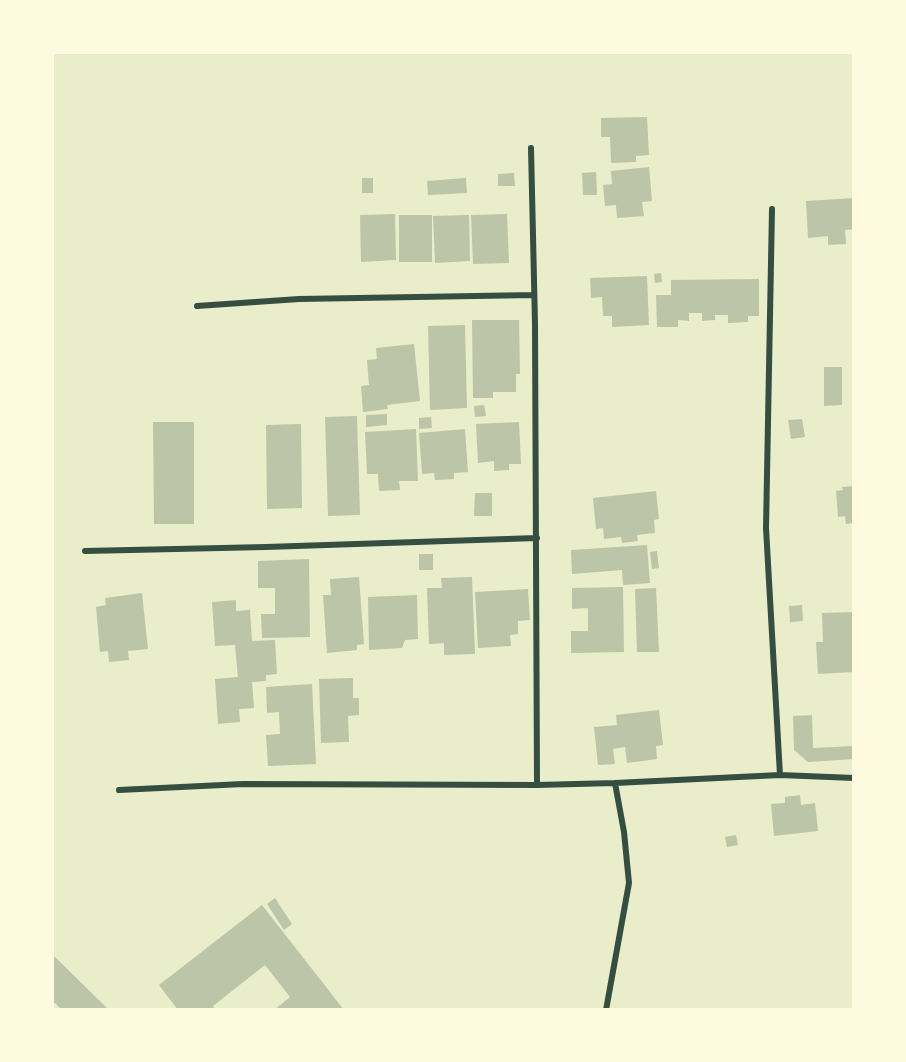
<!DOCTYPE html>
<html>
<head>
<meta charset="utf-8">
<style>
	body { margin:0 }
	#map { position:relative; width:906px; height:1062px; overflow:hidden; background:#e9edc9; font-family:"Fira Sans Condensed",sans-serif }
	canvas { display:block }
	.frame { position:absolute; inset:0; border:54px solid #fefae0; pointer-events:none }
</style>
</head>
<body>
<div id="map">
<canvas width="906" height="1062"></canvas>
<div class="frame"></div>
</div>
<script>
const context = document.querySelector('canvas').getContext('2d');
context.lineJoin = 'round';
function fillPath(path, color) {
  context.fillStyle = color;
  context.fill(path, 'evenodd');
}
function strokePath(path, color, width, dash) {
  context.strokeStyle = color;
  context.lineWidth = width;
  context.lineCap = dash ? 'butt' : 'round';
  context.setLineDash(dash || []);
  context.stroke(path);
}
const building = new Path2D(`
	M647 117 649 155 636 156V162L611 163 610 137H601V118Z
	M649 167 652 201 642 202 644 216 617 218 616 205 605 206 603 185 612 184 611 171Z
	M596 172 597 195H583L582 173Z
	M514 173 515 186H498V174Z
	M362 178H373V193H362Z
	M466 178 467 193 428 195 427 181Z
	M854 198V229L845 230 846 244 828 245V236L808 238 806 201Z
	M395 214 396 260 361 262 360 215Z
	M507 214 509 263 473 264 471 215Z
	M399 215H432V262H399Z
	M469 215 470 261 435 263 433 216Z
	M661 273 662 282 655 283 654 274Z
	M647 276 649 325 612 327V316H603L602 297 591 298 590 278Z
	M759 279V316H748V322L728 323V315H715V320L702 321V313H689V321L678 320V327H657L656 295H671V280Z
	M472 320H519L520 374H516V392H493V398H473Z
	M465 325 467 408 430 410 428 326Z
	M414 344 420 401 387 405 388 409 363 412 361 386 369 385 367 360 377 359 376 348Z
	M824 367H842V405L824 406Z
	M484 405 486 416 475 417 474 406Z
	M387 414V425L366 427V415Z
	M357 416 360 515 328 516 325 417Z
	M431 417 432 428 419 429V418Z
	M802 419 805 437 791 439 788 420Z
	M153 422H194V524H154Z
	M519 422 521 464H509V470L494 471V461L478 463 476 424Z
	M301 424 302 508 267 509 266 425Z
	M416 429 418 481H399L400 490 379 491 378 474H367L365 432Z
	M465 429 468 472 454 473V479L435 480 434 473 422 474 419 433Z
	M854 486V523L846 524 845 516 838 517 836 491 843 490 842 487Z
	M656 491 659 519 654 520 655 533 637 535 638 541 622 543 621 537 604 539 603 528 596 529 593 498Z
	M475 493H492V516H474Z
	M647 545 650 583 623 585 622 570 572 574 571 550Z
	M657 551 659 568 652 569 650 552Z
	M419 554H433V570H419Z
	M309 559 310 637 262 638 261 614H275V588H258V561Z
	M359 577 364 644 357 645V650L327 653 323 595H331L330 579Z
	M472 577 475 654 444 655V643L429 644 427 588H442L441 578Z
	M623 587 624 652 571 653V631H588V608L572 609V588Z
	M656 588 659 652H637L635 589Z
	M528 589 530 620 518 621V634L510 635 511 646 478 648 475 592Z
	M142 593 148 649 128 651 129 660 109 662 108 651 100 652 96 607 106 605 105 598Z
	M417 595 418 639 405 640 402 648 369 650 368 597Z
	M236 600V611L250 610 252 641 275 640 277 674 266 675V681L252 682 254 708 239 709 240 722 218 724 215 679 238 677 235 645 215 646 212 602Z
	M802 605 803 621 790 622 789 606Z
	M854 612V672L818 674 816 642H823L822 613Z
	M353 678V698H359V715L348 716 349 742 321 743 319 679Z
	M312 684 316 764 268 766 266 735 280 734 279 712 267 713 266 687Z
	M659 710 663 745 656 746 657 759 627 763 625 747 613 749 615 764 598 765 594 727 617 725 616 715Z
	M812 715 813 748 854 746V759L808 762 794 750 793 716Z
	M800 795 801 805 815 803 818 831 774 836 771 804 785 803V797Z
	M736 835 738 845 727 847 725 837Z
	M275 898 292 924 284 930 267 904Z
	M262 905 344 1010H274L290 997 265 965 213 1006 215 1010H178L159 985Z
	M55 957 109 1010H62L52 1000V959Z`);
const minor = new Path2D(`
	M531 148 535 324 537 785 615 783 780 775 854 778
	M772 209 766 528 780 775
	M197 306 299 299 534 295
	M85 551 266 547 537 538
	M119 790 243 784 537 785
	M606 1010 629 883 624 832 615 783`);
fillPath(building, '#bcc5a7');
strokePath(minor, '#344e41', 6);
</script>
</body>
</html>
